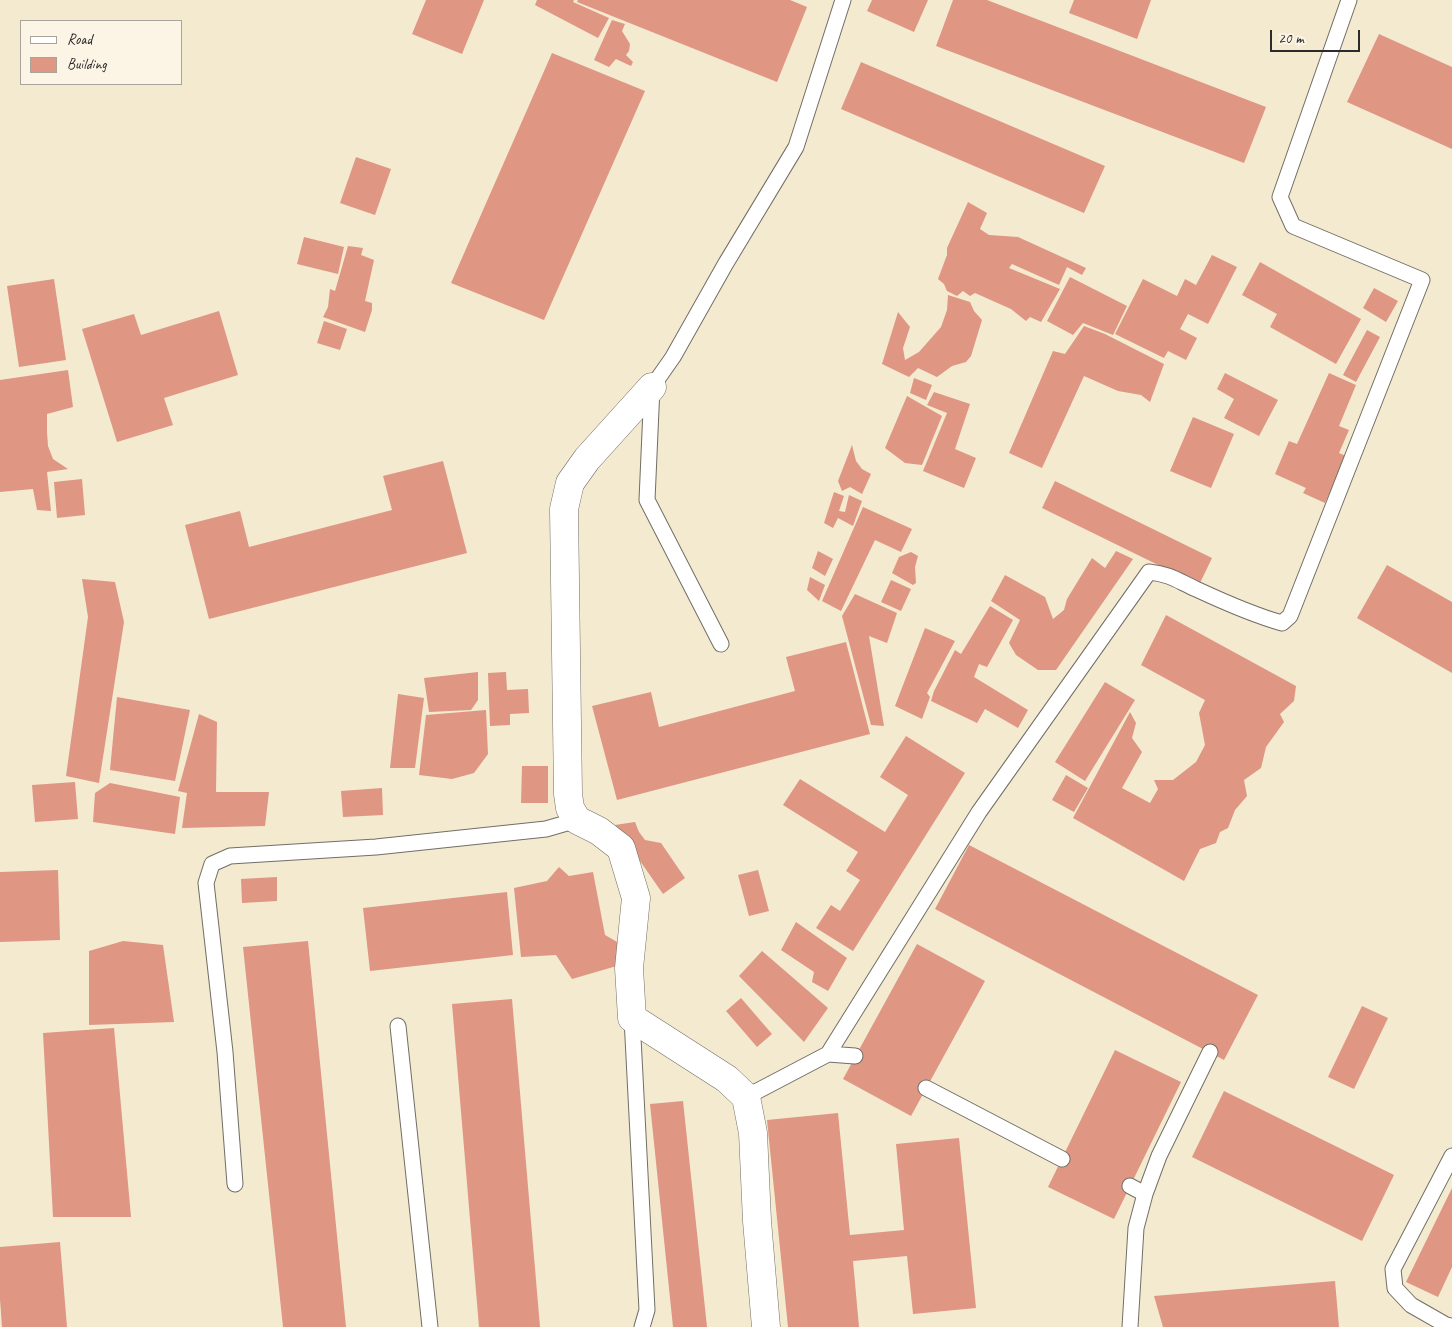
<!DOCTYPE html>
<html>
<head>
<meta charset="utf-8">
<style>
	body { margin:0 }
	#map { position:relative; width:1452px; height:1327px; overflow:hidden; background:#f3ead0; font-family:Caveat,sans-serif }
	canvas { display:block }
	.legend { position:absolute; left:20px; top:20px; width:162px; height:65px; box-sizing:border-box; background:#fcf5e5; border:1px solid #a8a49b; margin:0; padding:6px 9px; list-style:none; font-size:15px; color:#2b2b2b }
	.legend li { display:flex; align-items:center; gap:10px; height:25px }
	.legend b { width:25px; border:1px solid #a8a49b }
	.scale { position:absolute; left:1270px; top:30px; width:90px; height:22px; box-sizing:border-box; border:2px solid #2b2b2b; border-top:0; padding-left:6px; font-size:15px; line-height:18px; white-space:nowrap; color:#2b2b2b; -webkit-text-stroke:4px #fcf5e5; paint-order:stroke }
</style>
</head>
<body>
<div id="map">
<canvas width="1452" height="1327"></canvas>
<ul class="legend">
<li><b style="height:6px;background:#fff"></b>Road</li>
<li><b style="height:14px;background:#df9683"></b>Building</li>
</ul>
<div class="scale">20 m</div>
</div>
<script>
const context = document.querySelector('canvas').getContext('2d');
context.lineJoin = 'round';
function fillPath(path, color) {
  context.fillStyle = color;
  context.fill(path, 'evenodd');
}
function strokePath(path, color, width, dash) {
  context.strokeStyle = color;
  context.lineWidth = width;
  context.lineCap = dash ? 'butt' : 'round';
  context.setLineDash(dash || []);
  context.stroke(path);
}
const building = new Path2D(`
	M426 0H484L462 54 412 34Z
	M537 0H574L573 2 609 18 598 38 535 5Z
	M578 0H790L807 7 777 82 577 2Z
	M872 0H928L914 32 867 11Z
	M953 0H987L1266 107 1244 163 936 46Z
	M1074 0H1151L1137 39 1069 13Z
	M612 20 625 24 622 31 630 44 629 51 626 55 633 62 631 66 616 59 609 67 594 60Z
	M1379 34 1452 67V149L1347 102Z
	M552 53 645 91 544 320 451 283Z
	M861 62 1105 166 1084 213 841 109Z
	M356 157 391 169 375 215 340 203Z
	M968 202 987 213 980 229 989 235 1018 237 1086 268 1082 275 1067 267 1059 285 1012 264 1009 268 1060 289 1041 322 1030 317 1026 321 1011 309 975 293 970 296 963 291 957 296 947 291 944 284 938 279 947 255V248Z
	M304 237 344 247 338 274 297 264Z
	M348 246 363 248 361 255 374 260 365 301 372 303V310L365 332 323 317 328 307 330 289 335 291Z
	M1212 255 1237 267 1208 324 1188 314 1180 329 1197 338 1186 360 1168 351 1164 358 1115 334 1143 279 1177 296 1185 279 1196 285Z
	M1260 262 1361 319 1336 364 1270 327 1277 314 1242 295Z
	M1070 277 1127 306 1113 335 1083 323 1073 335 1047 321Z
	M54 279 66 360 19 367 7 286Z
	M1374 288 1398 301 1386 322 1363 308Z
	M948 295 970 302 974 311 982 320 971 356 966 362 952 366 937 377 918 368 909 377 882 364 898 312 910 327 903 348 905 360 919 352 941 327 947 310Z
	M219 311 238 375 164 398 173 425 117 442 82 329 134 314 141 335Z
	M324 321 347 329 340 350 317 343Z
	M1084 326 1105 334 1164 364 1150 402 1141 395 1118 391 1084 376 1042 468 1009 453 1053 351 1065 354Z
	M1367 330 1380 337 1356 382 1343 375Z
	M68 370 73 407 47 414V432L48 446 53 459 68 469 47 472 51 511 37 510 33 489 0 492V380Z
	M1225 373 1278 400 1259 436 1224 418 1234 399 1217 389Z
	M1329 373 1356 385 1339 426 1349 430 1339 453 1346 456 1325 503 1303 493 1306 488 1275 474 1289 441 1297 444Z
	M914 378 932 385 926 400 910 393Z
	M934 392 970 404 955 449 976 458 964 488 923 471 947 413 927 405Z
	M907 396 942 416 922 465 905 463 885 448Z
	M1193 417 1234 434 1211 488 1170 471Z
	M852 445 856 461 862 469 871 474 862 494 850 487 842 491 838 481Z
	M443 461 467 553 209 619 185 525 240 511 249 547 392 510 383 476Z
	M82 479 85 515 57 518 54 482Z
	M1055 481 1212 558 1199 585 1042 508Z
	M834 492 844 496 839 511 845 512 849 495 862 501 853 526 838 518 833 528 824 523Z
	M863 507 912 529 901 552 875 540 841 611 822 601Z
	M818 551 833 559 825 576 812 568Z
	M1116 551 1133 559 1056 670H1038L1016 655 1009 643 1020 620 991 601 1005 575 1045 597 1053 619 1064 610 1067 599 1092 558 1105 568Z
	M911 552 918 556 915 567 916 583 913 585 892 573 899 557Z
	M1387 565 1452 602V673L1357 618Z
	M810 577 825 585 819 601 807 590Z
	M82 579 115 582 124 622 99 783 66 776 88 617Z
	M891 580 911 589 901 611 881 602Z
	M855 594 897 613 887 643 869 636 884 726 871 725 842 616Z
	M990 606 1013 620 987 667 979 664 974 677 1028 710 1018 728 985 709 977 723 931 701 934 691 955 650 961 654Z
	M1166 615 1296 686 1294 701 1280 714 1284 722 1266 747 1261 768 1244 780 1247 796 1235 810 1228 828 1220 832 1216 843 1200 849 1184 881 1073 818 1130 712 1136 723 1132 738 1142 752 1122 788 1150 803 1158 789 1154 780H1173L1196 762 1205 745 1199 713 1205 700 1141 665Z
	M925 628 955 641 927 693 930 697 922 719 895 706Z
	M846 642 870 734 617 800 592 706 651 692 659 727 795 691 786 657Z
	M478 672V700L471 710 429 712 424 678Z
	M506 672 507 690 528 689 529 713 510 714V725L490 726 488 673Z
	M1105 682 1135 700 1085 781 1055 762Z
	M398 694 424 698 415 768H390Z
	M117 697 190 710 175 781 110 770Z
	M486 710 488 754 474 773 452 779 419 775 426 715Z
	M199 714 217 722 216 792H269L265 826 182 828 187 793 178 791Z
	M906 736 965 773 853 951 816 928 831 905 840 911 860 880 846 871 858 852 783 805 800 779 885 832 908 795 880 777Z
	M522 766H548V803H521Z
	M1066 775 1088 788 1074 812 1052 800Z
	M75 782 78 819 35 822 32 785Z
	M110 783 180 797 175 834 93 822 95 793Z
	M382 788 383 815 343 817 341 791Z
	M635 822 639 832 645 840 661 843 685 878 663 894 615 825Z
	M969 845 1258 995 1224 1060 935 909Z
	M559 867 569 876 593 872 605 935 619 943 620 965 572 979 556 955 521 957 514 888 547 881Z
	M58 870 60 940 0 942V872Z
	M758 870 769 911 749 916 738 875Z
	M277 877V901L242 903 241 879Z
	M507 892 513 955 370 971 363 908Z
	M796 922 847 958 828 991 812 982 814 972 781 950Z
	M123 941 163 945 174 1022 89 1025V951Z
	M308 941 346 1327H283L243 947Z
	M917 944 985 981 911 1116 843 1079Z
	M762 951 828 1008 804 1042 739 976Z
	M741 998 772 1034 757 1047 726 1011Z
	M512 999 540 1327H479L452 1004Z
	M1362 1006 1388 1018 1354 1089 1328 1077Z
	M114 1028 131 1217H53L43 1033Z
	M1115 1050 1181 1082 1114 1219 1048 1187Z
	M1224 1091 1394 1175 1362 1241 1192 1157Z
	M683 1101 707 1327H673L650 1104Z
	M838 1113 850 1235 904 1230 896 1144 959 1138 976 1308 913 1314 907 1256 853 1261 859 1327H788L767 1120Z
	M1452 1188V1267L1438 1297 1406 1282Z
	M60 1242 67 1327H2L0 1299V1247Z
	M1335 1281 1339 1327H1163L1154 1296Z`);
const service = new Path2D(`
	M721 644 647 500 652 387 673 357 726 263 796 147 843 0
	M632 1018 647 1310 642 1327
	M398 1026 430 1327
	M828 1054 979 812 1149 572C1170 574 1178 581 1196 589 1224 602 1253 615 1282 623L1290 616 1422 280 1293 226 1280 197 1349 0
	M926 1088 1062 1159
	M746 1097 828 1054 855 1056
	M1452 1156 1393 1269 1395 1288 1411 1305 1446 1325 1452 1326
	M235 1184 225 1052 206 883 212 864 230 856 376 847 546 829 577 820
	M1130 1186 1145 1194
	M1130 1327 1136 1228 1145 1194 1159 1156 1210 1052`);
const minor = new Path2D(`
	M652 387 587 459 570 483 564 509 568 794 570 808 577 820 599 831 621 848 636 898 629 968 632 1018 727 1079 746 1097 753 1133 757 1221 766 1327`);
fillPath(building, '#df9683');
strokePath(service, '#716e65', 17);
strokePath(minor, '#716e65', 29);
strokePath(service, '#fff', 15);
strokePath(minor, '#fff', 28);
</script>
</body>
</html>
